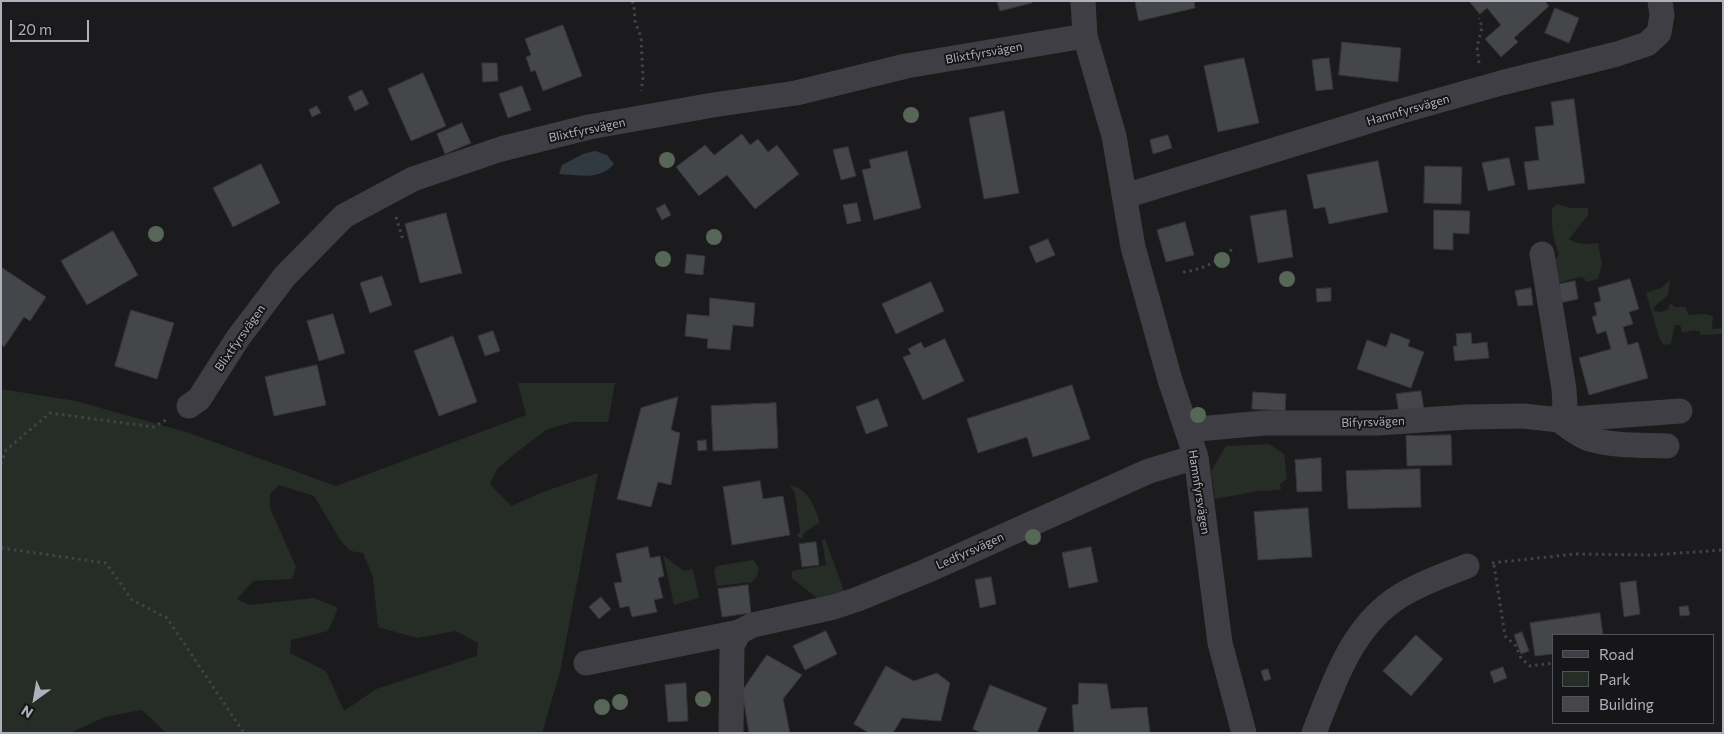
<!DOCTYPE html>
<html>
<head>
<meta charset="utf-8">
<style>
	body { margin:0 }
	#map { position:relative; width:1724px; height:734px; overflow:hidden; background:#1b1b1d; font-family:Commissioner,sans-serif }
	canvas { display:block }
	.frame { position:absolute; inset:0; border:2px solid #aeb1bb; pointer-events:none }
	.legend { position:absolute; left:1552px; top:634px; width:162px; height:90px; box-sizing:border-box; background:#161618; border:1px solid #535459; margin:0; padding:6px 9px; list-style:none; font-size:15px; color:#aeb1bb }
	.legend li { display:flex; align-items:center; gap:10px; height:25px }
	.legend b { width:25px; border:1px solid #535459 }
	.north { position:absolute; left:10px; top:674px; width:50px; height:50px; -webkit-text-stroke:4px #161618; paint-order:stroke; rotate:212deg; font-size:14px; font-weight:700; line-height:20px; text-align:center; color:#aeb1bb }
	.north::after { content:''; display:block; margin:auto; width:18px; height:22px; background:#aeb1bb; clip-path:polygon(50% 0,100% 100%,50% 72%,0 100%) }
	.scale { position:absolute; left:10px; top:20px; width:79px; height:22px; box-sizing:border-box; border:2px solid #aeb1bb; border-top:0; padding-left:6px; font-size:15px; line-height:18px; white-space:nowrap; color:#aeb1bb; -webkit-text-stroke:4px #161618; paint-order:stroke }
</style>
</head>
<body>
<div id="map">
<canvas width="1724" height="734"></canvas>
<div class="frame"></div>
<ul class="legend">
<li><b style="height:6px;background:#3e3e44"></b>Road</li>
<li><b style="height:14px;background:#252d26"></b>Park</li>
<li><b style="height:14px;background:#45464a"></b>Building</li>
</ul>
<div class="north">N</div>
<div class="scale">20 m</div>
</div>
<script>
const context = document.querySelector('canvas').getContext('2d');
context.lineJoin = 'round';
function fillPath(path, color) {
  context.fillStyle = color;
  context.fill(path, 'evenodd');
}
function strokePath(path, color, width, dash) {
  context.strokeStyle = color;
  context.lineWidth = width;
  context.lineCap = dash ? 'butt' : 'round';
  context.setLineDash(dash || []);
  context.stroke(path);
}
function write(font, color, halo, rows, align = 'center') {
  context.font = font + ' Commissioner,sans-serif';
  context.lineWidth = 4;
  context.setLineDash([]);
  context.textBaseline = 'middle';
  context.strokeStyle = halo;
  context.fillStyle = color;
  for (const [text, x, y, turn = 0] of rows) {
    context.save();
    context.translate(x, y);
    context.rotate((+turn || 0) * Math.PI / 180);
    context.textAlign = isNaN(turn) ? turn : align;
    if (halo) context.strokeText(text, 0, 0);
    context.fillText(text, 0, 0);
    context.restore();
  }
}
const green = new Path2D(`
	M1557 204 1570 208H1588V215L1569 239C1578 245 1586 244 1598 243L1602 264 1598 279 1586 282 1585 279 1580 277 1554 284 1549 269 1559 254C1553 239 1551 225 1552 209Z
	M1670 280 1668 295 1653 308 1654 311 1661 312 1668 309 1670 303 1675 307H1685L1689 315 1706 314 1713 316 1712 329 1723 328 1722 334 1701 335 1699 331C1692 329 1689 333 1682 332L1680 325H1675L1671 343 1667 345 1663 344 1660 340 1646 293 1661 288Z
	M518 383H615L608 422H572L546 430 517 452 497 469 490 484 511 506 543 492 598 473 560 672 542 733H166L142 710 105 717 70 733H1V389L76 401 189 433 336 486 526 415ZM279 485 314 496 341 541 350 551 363 553 373 577 378 627 417 638 456 631 478 643 477 656 376 689 344 711 326 671 290 653 291 640 328 631 338 608 314 598 249 605 237 599 253 581 292 579 296 567 270 508V494Z
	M1269 444 1284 454 1287 479 1280 484 1281 490 1258 491 1215 499 1211 471 1226 446Z
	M789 485C809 489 813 504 820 522L804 533 802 539 798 537 797 534 800 532 795 493Z
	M825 539 843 588V595L818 599 792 578V571L826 565 822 540Z
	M663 555 684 571 693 569 699 598 674 605Z
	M753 560C761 568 760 574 752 582L717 586 714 571 717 566Z`);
const water = new Path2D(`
	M595 151 607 155 614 164C599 181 579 175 559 174L562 165 583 154Z`);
const building = new Path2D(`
	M997 1H1031L1032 3 1000 11Z
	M1135 1H1194L1195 8 1139 21Z
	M1469 1H1545L1549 6 1514 38 1518 42 1501 57 1485 39 1501 25 1487 8 1480 14Z
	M1555 8 1579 18 1569 43 1545 33Z
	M563 25 582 76 543 91 535 70 531 72 526 57 531 55 525 39Z
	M1342 42 1401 48 1398 82 1339 75Z
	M1244 58 1259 123 1218 132 1204 66Z
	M1329 58 1333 89 1316 91 1312 60Z
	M482 63H497L498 81 483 82Z
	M423 73 446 126 411 141 388 89Z
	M522 86 531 110 508 118 499 94Z
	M362 90 369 104 355 111 348 97Z
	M1574 99 1585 183 1528 190 1524 162 1539 160 1535 127 1554 125 1551 102Z
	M317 106 321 113 312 117 309 110Z
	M1004 111 1019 193 984 199 969 118Z
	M462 123 471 143 445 154 437 134Z
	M742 134 750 145 758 139 768 152 777 145 799 174 755 209 727 175 699 196 676 167 705 145 714 155Z
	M1168 135 1172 148 1153 154 1150 140Z
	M848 147 856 176 841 180 833 150Z
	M907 151 921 208 874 220 862 170 871 168 869 160Z
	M1509 158 1515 185 1488 191 1482 163Z
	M1378 161 1388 212 1329 224 1325 207 1314 209 1307 175Z
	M261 164 280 203 233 227 213 188Z
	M1425 166 1462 167 1461 204 1424 203Z
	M857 203 861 221 847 224 843 205Z
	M665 204 671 215 662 220 656 209Z
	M1286 210 1293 257 1258 263 1250 216Z
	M1434 210 1470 211 1469 234 1453 233V250L1434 249Z
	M446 213 462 273 420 283 405 224Z
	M1185 222 1194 255 1166 262 1157 230Z
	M113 231 138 275 87 305 61 261Z
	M1048 239 1055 255 1036 263 1029 247Z
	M687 254 705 256 703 275 685 273Z
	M1 267 46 297 30 321 24 317 4 347 1 344Z
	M382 276 392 305 370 313 360 283Z
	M1630 279 1639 309 1629 312 1633 324 1623 327 1628 345 1638 342 1648 378 1589 395 1579 358 1611 349 1606 331 1597 334 1592 317 1597 315 1594 303 1601 301 1598 288Z
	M1575 281 1578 299 1559 303 1555 285Z
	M931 282 944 311 896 334 882 304Z
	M1331 288V301L1317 302 1316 289Z
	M1531 288 1533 305 1518 306 1515 291Z
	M710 298 755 303 753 327 733 325 730 350 707 348 708 339 685 336 687 314 709 316Z
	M131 310 174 323 157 379 115 366Z
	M333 314 345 353 319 361 307 321Z
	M493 331 500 351 485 356 478 336Z
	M1391 333 1410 340 1408 346 1424 352 1411 388 1357 369 1367 340 1386 347Z
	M1471 333 1472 344 1487 342 1489 358 1455 361 1453 346H1457L1456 334Z
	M453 336 477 402 439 416 414 351Z
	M945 339 964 381 923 400 903 357 911 354 908 349 921 342 924 348Z
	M317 365 326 405 274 416 265 377Z
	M1072 385 1090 439 1033 457 1027 437 978 453 967 419Z
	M1421 391 1424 410 1399 413 1396 394Z
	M1253 392 1286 394 1285 411 1252 409Z
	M678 397 671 430 680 433 671 485 658 482 651 507 617 499 641 408Z
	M878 399 888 426 866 434 856 407Z
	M776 403 778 448 713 451 711 406Z
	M1451 435 1452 465 1407 466 1406 436Z
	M706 440 707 450 698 451 697 441Z
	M1321 458 1322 491 1297 492 1295 460Z
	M1420 469 1421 507 1348 509 1346 471Z
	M760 481 763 499 783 496 790 535 732 545 723 487Z
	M1308 508 1312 557 1258 560 1254 512Z
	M816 542 819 565 802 567 799 544Z
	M648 547 650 558 660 556 664 576 658 578 663 598 654 600 657 612 632 617 629 606 620 608 614 583 622 582 616 554Z
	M1091 547 1098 582 1069 588 1062 553Z
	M991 577 996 604 980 608 975 580Z
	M1636 581 1640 614 1624 617 1620 583Z
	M748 585 751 613 722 617 718 589Z
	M601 597 611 609 599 619 589 607Z
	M1688 606 1690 615 1680 616 1679 607Z
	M1600 613 1603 635H1553V654L1535 656 1530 623Z
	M826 631 837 654 805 670 793 646Z
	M1522 632 1529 651 1521 654 1514 635Z
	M1416 635 1443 659 1411 696 1383 671Z
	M767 655 802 675 783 699 790 733H749L742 691Z
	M886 666 914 681 937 673 950 683 941 721 902 718 893 733H869L854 724Z
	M1503 667 1507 678 1494 683 1490 672Z
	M1268 669 1271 679 1264 681 1261 671Z
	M686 683 688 721 668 722 665 685Z
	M1079 683 1107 684 1111 709 1147 707 1150 733H1074L1072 705 1078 704Z
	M990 685 1047 708 1037 733H982L973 729Z`);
const path = new Path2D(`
	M632 1 634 6 635 21 641 37 643 78 641 91
	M1479 63 1477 47 1482 27 1479 18
	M396 217 403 240
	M1183 272C1203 270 1220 260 1235 247
	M1 464 6 450 50 413 154 427 169 418
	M1 548 106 563 132 600 167 618 244 733
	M1492 563 1575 554 1652 555 1723 550
	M1494 565 1505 636 1516 646 1521 658 1530 666 1553 663`);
const minor = new Path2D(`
	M1083 1 1085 36 1114 136 1133 247 1170 380 1196 457 1220 643 1244 733
	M1125 196 1398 112 1501 83 1617 54 1647 44 1659 33 1662 15 1660 1
	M189 406 199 399 238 338 285 276 344 216 413 179 501 149 589 127 713 105 796 93 906 66 1085 36
	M1559 420 1680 411
	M1559 420C1568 427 1578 435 1589 439 1613 446 1642 445 1667 446
	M1187 430 1264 423H1378L1467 417 1523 416 1559 420 1565 406 1564 389 1542 254
	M586 663 739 632
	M731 733 732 646 739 632 753 625 834 607 858 599 924 572 1149 471 1196 457
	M1314 733C1333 685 1350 631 1394 600 1416 585 1442 576 1467 566`);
const trees = [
	[911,115],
	[667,160],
	[156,234],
	[714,237],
	[663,259],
	[1222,260],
	[1287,279],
	[1198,415],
	[1033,537],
	[703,699],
	[620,702],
	[602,707]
];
const streetNames = [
	["Blixtfyrsvägen",984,53,-10],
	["Hamnfyrsvägen",1408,110,-16],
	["Blixtfyrsvägen",587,130,-12],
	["Blixtfyrsvägen",240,338,-55],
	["Bifyrsvägen",1373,422,-2],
	["Hamnfyrsvägen",1199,492,81],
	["Ledfyrsvägen",970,551,-24]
];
fillPath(green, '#252d26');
fillPath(water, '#313941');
fillPath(building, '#45464a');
strokePath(building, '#353539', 1);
strokePath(path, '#424349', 3, [2.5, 4]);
strokePath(minor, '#3e3e44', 25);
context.fillStyle = '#566758';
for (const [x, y] of trees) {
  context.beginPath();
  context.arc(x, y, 8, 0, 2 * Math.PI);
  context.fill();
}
write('12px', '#aeb1bb', '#161618', streetNames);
</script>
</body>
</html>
